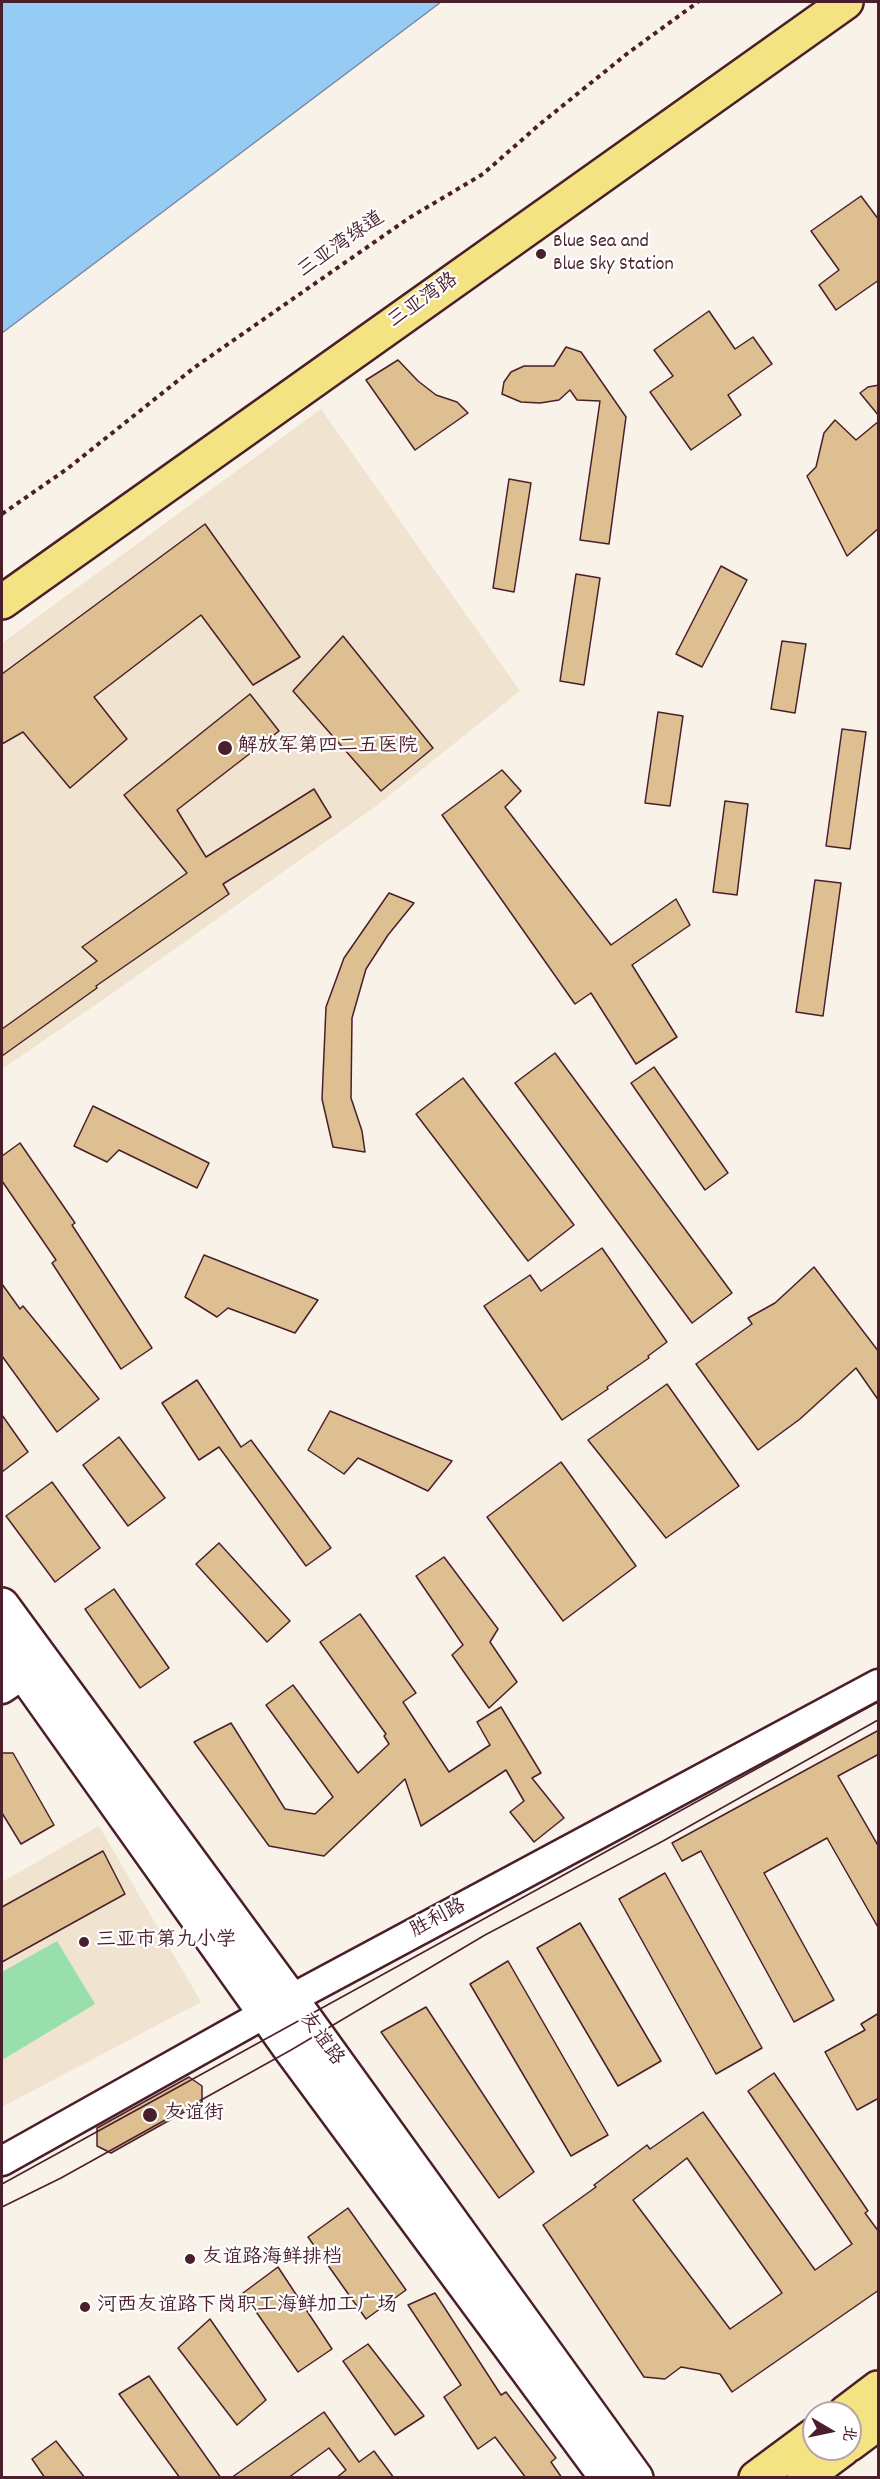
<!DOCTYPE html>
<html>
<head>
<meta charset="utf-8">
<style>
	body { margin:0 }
	#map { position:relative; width:880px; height:2479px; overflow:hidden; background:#f8f2e9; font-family:Dekko,"LXGW WenKai TC",sans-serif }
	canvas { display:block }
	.frame { position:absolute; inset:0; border:3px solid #4a1f2b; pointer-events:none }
	.north { position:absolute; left:802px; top:2401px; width:60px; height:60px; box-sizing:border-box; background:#fff; border:2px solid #b7a5aa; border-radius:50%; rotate:99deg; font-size:16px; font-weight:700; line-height:24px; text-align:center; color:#4a1f2b }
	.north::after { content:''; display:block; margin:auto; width:21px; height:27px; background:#4a1f2b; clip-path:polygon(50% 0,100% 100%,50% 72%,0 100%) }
</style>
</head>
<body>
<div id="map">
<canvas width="880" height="2479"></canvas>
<div class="frame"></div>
<div class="north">北</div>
</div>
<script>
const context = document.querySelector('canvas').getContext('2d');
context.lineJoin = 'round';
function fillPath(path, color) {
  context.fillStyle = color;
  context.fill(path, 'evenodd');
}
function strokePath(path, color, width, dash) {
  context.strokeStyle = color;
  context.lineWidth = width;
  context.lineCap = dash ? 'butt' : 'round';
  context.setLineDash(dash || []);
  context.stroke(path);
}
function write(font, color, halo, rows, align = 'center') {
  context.font = font + ' Dekko,"LXGW WenKai TC",sans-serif';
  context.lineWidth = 4.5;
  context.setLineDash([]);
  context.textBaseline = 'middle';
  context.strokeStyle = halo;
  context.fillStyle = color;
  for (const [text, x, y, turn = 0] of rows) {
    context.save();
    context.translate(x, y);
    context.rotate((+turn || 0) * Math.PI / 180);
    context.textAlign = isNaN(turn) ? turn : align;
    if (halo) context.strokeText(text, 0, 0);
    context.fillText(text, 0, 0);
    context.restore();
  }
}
const built = new Path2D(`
	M321 409 520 691 376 806 107 997 2 1069V643Z
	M99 1826 201 2002 2 2107V1882Z`);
const green = new Path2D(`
	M57 1941 95 2004 2 2060V1972Z`);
const water = new Path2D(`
	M2 2H441L2 333Z`);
const building = new Path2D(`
	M861 196 879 220V280L836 310 819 285 839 270 811 231Z
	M709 311 735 349 753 337 772 364 728 395 741 415 691 450 650 392 673 376 654 350Z
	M566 347 581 352 626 417 609 544 580 540 600 401 577 400 570 390 559 400 540 403 521 402 502 394 504 382 511 372 524 366H554Z
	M398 360 418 381 436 395 457 402 468 413 415 450 366 380Z
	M879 385V416L860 393 868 387Z
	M835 420 856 440 879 421V528L847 556 807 476 816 467 824 433Z
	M509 479 531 483 514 592 493 588Z
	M205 524 300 657 253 685 201 615 94 697 127 739 70 788 23 732 2 744V674Z
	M721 566 747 580 702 667 676 654Z
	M576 574 600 578 584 685 560 681Z
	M343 636 433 748 381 791 293 691Z
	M782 641 806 644 795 713 771 709Z
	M250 694 279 731 177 810 206 857 314 789 331 817 223 884 229 894 96 986 97 988 2 1056V1029L97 961 82 947 187 873 124 795Z
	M658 712 683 716 670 806 645 803Z
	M842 729 866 732 850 849 826 846Z
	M502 770 521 791 505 807 611 945 676 899 690 925 632 965 677 1037 636 1064 591 993 575 1004 442 815Z
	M725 801 748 804 737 895 713 892Z
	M815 880 841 883 823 1016 796 1012Z
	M389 893 414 903 388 935 366 969 352 1018 351 1098 362 1131 365 1152 333 1147 322 1099 326 1007 344 958Z
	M555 1053 732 1293 692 1323 515 1083Z
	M654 1067 728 1173 705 1190 631 1083Z
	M463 1078 574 1225 528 1261 416 1114Z
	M93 1106 209 1163 197 1188 119 1150 107 1162 74 1146Z
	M20 1143 75 1223 72 1225 152 1348 121 1369 52 1263 56 1260 2 1181V1156Z
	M602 1248 667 1342 648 1356 649 1358 607 1387 608 1389 562 1420 484 1306 530 1275 541 1291Z
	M204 1255 318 1300 295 1333 228 1308 217 1317 185 1297Z
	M814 1267 879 1352V1401L856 1368 800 1419 758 1450 696 1364 752 1324 748 1318 775 1303Z
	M2 1284 20 1309 23 1306 99 1399 57 1432 2 1356Z
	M197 1380 241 1447 251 1440 331 1548 306 1566 219 1447 199 1460 162 1403Z
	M667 1384 739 1486 666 1538 588 1440Z
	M330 1411 452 1461 428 1491 358 1458 344 1474 308 1450Z
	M2 1415 28 1452 2 1472Z
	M119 1437 165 1498 128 1526 83 1465Z
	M561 1462 636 1566 563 1621 487 1517Z
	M52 1482 100 1548 55 1582 6 1516Z
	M219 1543 290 1621 267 1642 196 1564Z
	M444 1557 498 1629 490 1642 517 1682 489 1708 452 1655 463 1645 416 1576Z
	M114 1589 169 1668 140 1688 85 1609Z
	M360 1614 416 1693 403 1702 449 1772 490 1745 477 1722 501 1707 541 1773 532 1778 564 1818 534 1842 510 1812 524 1801 506 1770 421 1826 405 1779 324 1856 269 1846 194 1742 231 1723 285 1809 315 1814 333 1797 266 1705 293 1685 358 1773 389 1744 384 1736 386 1734 320 1642Z
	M879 1730V1754L838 1776 879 1847V1929L827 1838 764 1873 834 2000 794 2022 701 1851 682 1861 672 1843Z
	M2 1753H13L54 1825 21 1844 2 1813Z
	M103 1851 125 1894 2 1962V1907Z
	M665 1873 762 2048 716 2074 619 1899Z
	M580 1923 661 2061 618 2086 537 1948Z
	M508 1961 608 2135 571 2156 470 1984Z
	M426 2007 534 2172 499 2198 381 2032Z
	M879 2013V2098L857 2110 825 2052 865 2030 861 2024Z
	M774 2073 868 2211 865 2213 879 2232V2290L732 2392 720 2374 681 2367 665 2379 644 2377 543 2225 596 2187 594 2185 647 2145 650 2149 703 2112 815 2270 852 2244 748 2091ZM687 2158 782 2293 730 2329 633 2200Z
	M189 2077 202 2086V2102L111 2153 97 2146V2128Z
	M348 2208 406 2290 366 2319 308 2237Z
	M278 2267 332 2349 298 2372 243 2293Z
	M435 2293 501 2395 506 2392 556 2458 551 2462 562 2478H526L495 2437 478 2449 444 2397 461 2385 408 2305Z
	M210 2319 266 2400 237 2425 178 2348Z
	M368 2344 424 2416 395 2435 343 2361Z
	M149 2376 221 2478H180L119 2394Z
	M324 2412 359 2462 374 2451 394 2478H336L346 2470 329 2448 288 2478H231Z
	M56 2441 85 2478H45L32 2459Z`);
const path = new Path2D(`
	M2 514 67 469 195 367 409 218 483 174 540 124 628 53 698 2`);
const tertiary = new Path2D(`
	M2 1689 42 1662
	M2 2161 291 1999 878 1684`);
const secondary = new Path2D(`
	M2 1605 291 1999 636 2478
	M2 1643 291 2050 607 2478`);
const primary = new Path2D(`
	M2 602 846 2
	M845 2413 878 2388
	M850 2444 878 2423
	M756 2478 814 2435
	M804 2478 843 2449`);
const tram = new Path2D(`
	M2 2184 878 1702
	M2 2207 61 2178 291 2050 485 1935 663 1841 878 1720`);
const markers = [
	[541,254,6,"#4a1f2b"],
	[225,748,8,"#4a1f2b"],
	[84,1942,6,"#4a1f2b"],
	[150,2115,8,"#4a1f2b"],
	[190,2259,6,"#4a1f2b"],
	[85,2307,6,"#4a1f2b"]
];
const poiNames = [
	["Blue Sea and",553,243],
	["Blue Sky Station",553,266],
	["解放军第四二五医院",238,748],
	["三亚市第九小学",96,1942],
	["友谊街",164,2115],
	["友谊路海鲜排档",202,2259],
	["河西友谊路下岗职工海鲜加工广场",97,2307]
];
const streetNames = [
	["三亚湾绿道",342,246,-35],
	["三亚湾路",424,302,-35],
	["胜利路",439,1920,-28],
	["友谊路",320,2040,54]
];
fillPath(built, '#f0e3cf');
fillPath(green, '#98dfac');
fillPath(water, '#96cbf4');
strokePath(water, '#7886a4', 1.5);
fillPath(building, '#ddbf91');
strokePath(building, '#4a1f2b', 1.5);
strokePath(tertiary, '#4a1f2b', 33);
strokePath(secondary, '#4a1f2b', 38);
strokePath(primary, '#4a1f2b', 38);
strokePath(path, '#4a1f2b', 4, [4.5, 4.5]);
strokePath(tertiary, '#fff', 28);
strokePath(secondary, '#fff', 33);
strokePath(primary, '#f4e382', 33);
strokePath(tram, '#4a1f2b', 1.5);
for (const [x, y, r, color] of markers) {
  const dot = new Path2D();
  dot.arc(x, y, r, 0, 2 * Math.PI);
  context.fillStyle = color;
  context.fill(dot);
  strokePath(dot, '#fff', 2);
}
write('20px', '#4a1f2b', '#fff', poiNames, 'left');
write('20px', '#4a1f2b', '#fff', streetNames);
</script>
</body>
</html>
